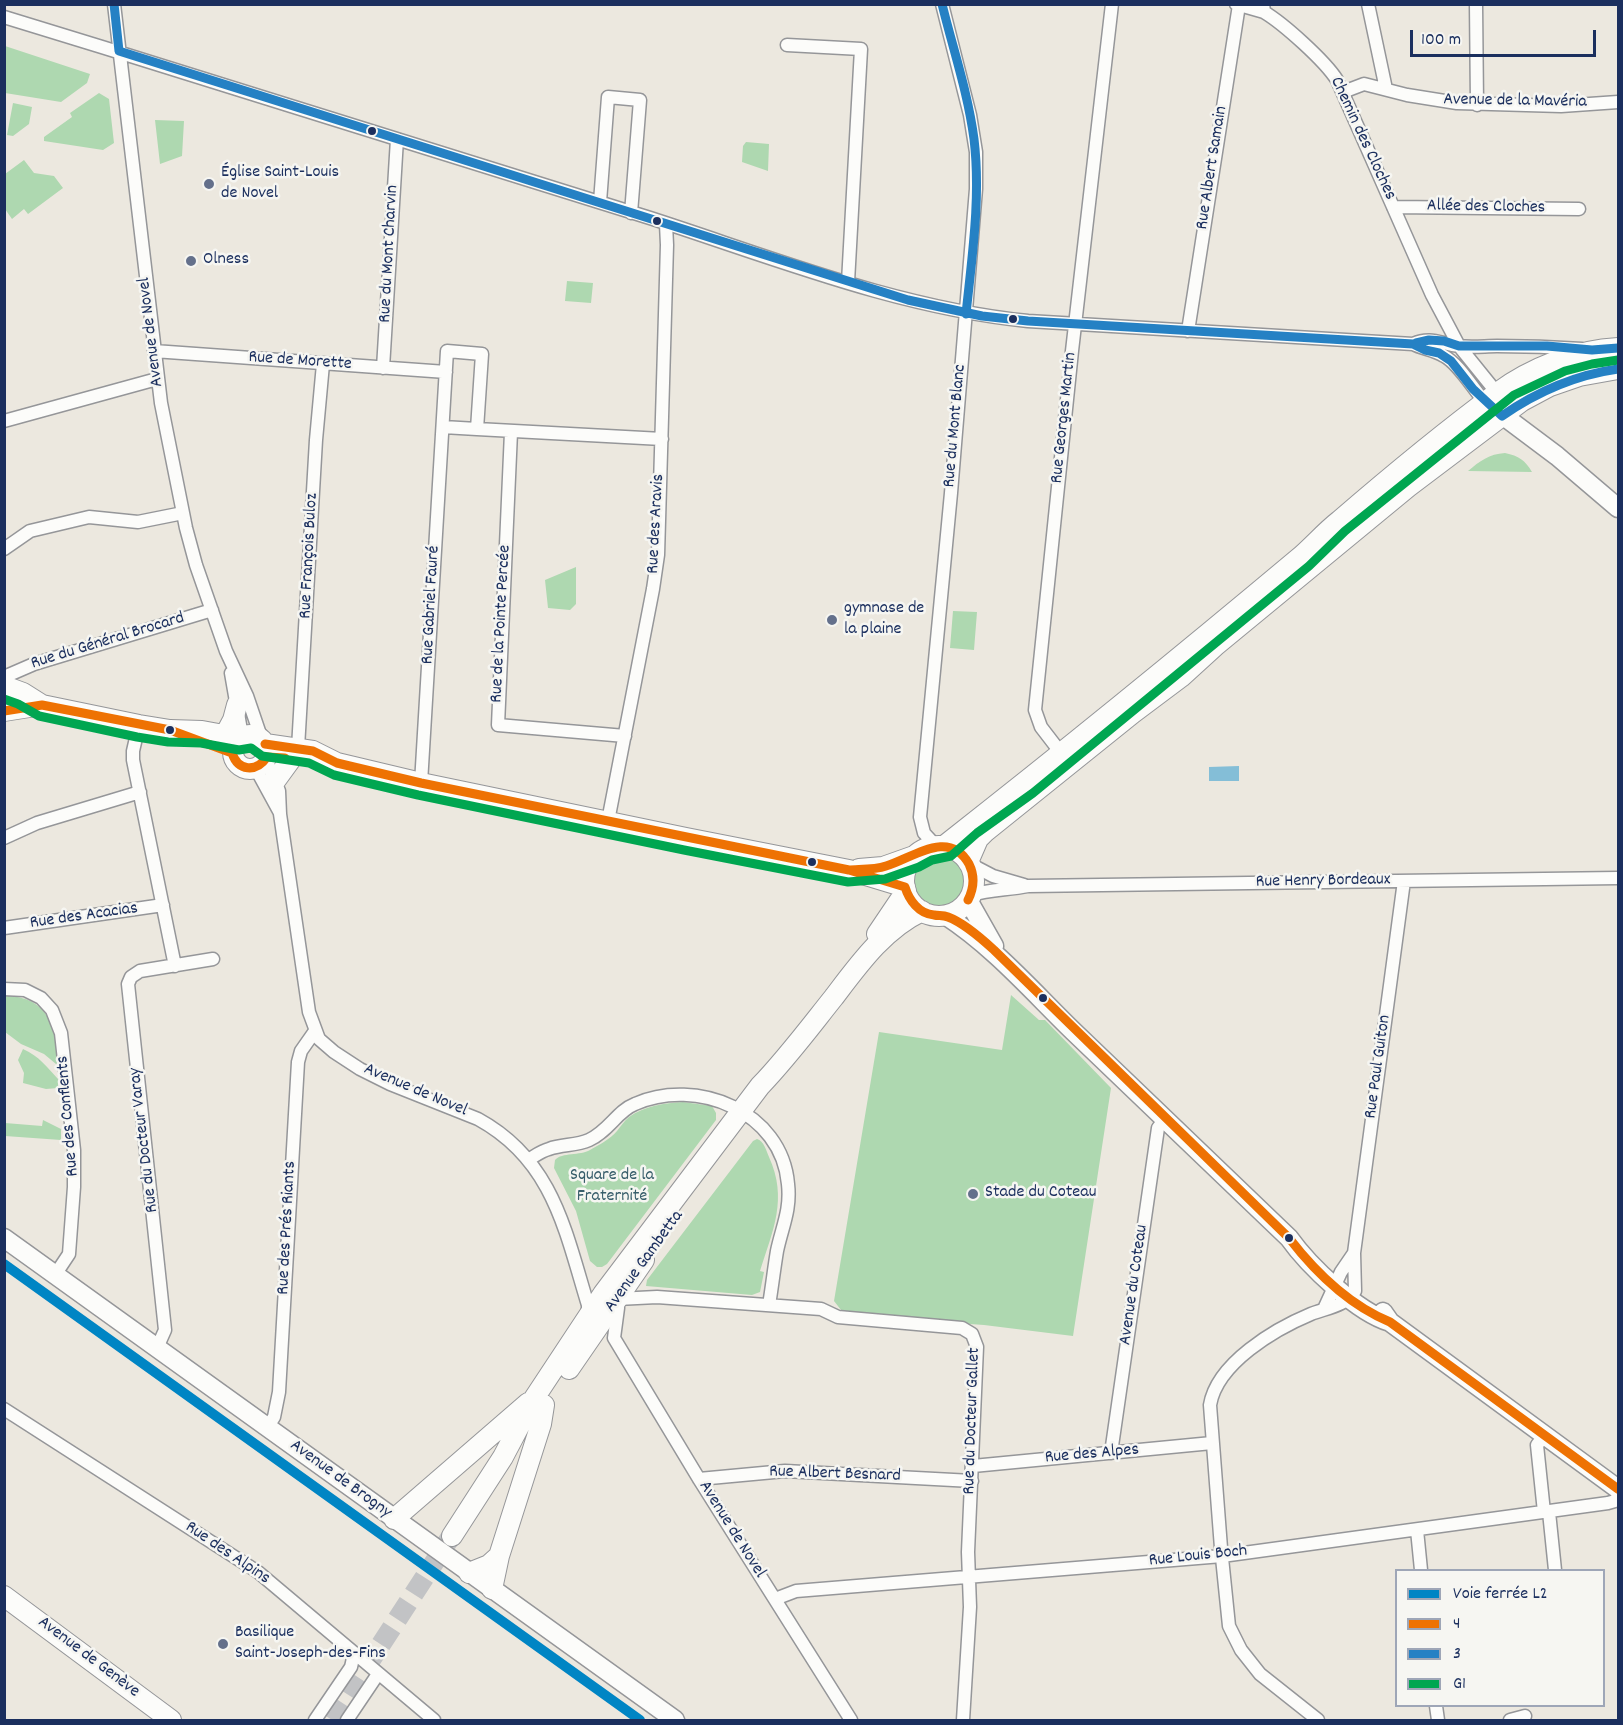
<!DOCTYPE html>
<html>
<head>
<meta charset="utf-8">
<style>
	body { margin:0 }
	#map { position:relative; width:1623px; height:1725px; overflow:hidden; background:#ece8df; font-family:Dekko,sans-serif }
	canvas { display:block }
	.frame { position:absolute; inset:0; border:6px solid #1b2f5e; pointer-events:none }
	.legend { position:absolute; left:1395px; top:1569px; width:210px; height:138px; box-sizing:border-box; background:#f6f6f2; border:2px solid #9ea6b7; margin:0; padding:8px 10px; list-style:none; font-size:18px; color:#1b2f5e }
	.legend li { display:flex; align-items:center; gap:12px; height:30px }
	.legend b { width:30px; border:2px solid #9ea6b7 }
	.scale { position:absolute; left:1410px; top:30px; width:186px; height:27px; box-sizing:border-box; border:3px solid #1b2f5e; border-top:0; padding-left:8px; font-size:18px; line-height:21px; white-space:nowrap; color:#1b2f5e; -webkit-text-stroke:4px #f6f6f2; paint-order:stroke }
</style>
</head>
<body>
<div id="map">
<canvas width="1623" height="1725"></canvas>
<div class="frame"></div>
<ul class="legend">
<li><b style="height:8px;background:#0085c4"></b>Voie ferrée L2</li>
<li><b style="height:8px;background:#ee7203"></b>4</li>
<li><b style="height:8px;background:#2581c4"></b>3</li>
<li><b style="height:8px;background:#00a651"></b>G1</li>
</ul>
<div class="scale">100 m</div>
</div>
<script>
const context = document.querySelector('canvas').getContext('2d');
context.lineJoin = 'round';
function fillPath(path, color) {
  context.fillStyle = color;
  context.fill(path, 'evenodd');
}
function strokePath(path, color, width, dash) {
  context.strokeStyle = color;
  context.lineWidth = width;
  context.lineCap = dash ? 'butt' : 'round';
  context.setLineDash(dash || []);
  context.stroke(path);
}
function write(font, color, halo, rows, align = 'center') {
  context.font = font + ' Dekko,sans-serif';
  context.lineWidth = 5;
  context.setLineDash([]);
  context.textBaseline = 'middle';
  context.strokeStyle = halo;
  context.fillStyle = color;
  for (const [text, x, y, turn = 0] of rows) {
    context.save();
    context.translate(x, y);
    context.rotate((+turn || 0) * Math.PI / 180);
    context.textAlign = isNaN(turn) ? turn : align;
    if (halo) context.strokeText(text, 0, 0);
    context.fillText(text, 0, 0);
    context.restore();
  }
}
const green = new Path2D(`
	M5 46 90 74 87 83 61 102 5 93Z
	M99 93 109 99 114 143 103 150 44 141V137L72 117 70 113Z
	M13 103 32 107 29 124 13 136 7 135Z
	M155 120 184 121 182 156 160 164Z
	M746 142 769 144 768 171 742 162 743 146Z
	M24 160 34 173 54 176 63 188 28 214 24 209 12 219 5 209V174Z
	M567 281 593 283 591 303 565 301Z
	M1505 453C1519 456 1525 460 1532 472L1468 471C1480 461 1489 454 1505 453Z
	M576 567V604L570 610 548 608 545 580Z
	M953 611 977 612 974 650 950 648Z
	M912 881a27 27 0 1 1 54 0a27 27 0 1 1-54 0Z
	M1011 995 1039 1020H1045L1111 1088 1073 1336 984 1325 845 1315 834 1301 879 1032 1002 1050Z
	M4 996C47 995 57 1027 59 1063L56 1064 44 1054 21 1044 5 1032Z
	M23 1049C40 1057 46 1066 58 1079V1088L46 1089 23 1083 24 1073 18 1060Z
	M683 1102 712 1106 716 1113V1120L607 1264 602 1267H597L590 1261 576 1211 554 1168 555 1160C562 1152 580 1156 590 1150 599 1145 610 1139 617 1131 621 1126 624 1121 629 1117 644 1106 665 1103 683 1102Z
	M43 1120 61 1129V1140L5 1136V1123L42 1126Z
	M757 1139C764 1141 766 1150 769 1157 788 1199 773 1230 760 1271L764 1272 760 1292 752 1295 646 1286 647 1280 753 1141Z`);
const water = new Path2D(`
	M1239 766V781H1209V767Z`);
const primaryTunnel = new Path2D(`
	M332 1720 450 1538`);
const street = new Path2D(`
	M114 4 161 403 186 528 196 565 226 651 247 696 262 740
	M1236 4 1264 12
	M1263 4 1264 12C1284 24 1325 61 1337 80L1432 295 1459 346 1497 393
	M1368 4 1386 89
	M1476 4 1477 105
	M4 17C220 83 436 150 650 218 774 258 898 308 1028 321L1413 344C1423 349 1434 350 1444 356 1459 364 1473 389 1485 402
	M787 45 861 49 848 282
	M1343 92 1364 84 1407 95 1457 103 1561 106 1618 102
	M600 202 608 97 640 100 631 213
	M1393 207 1579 209
	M1188 331 1239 5
	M1413 344C1431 336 1441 344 1459 346 1471 348 1485 346 1497 346 1525 346 1554 347 1582 349
	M154 351 446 372
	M383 368 397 139
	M4 421 157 379
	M477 429 662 439
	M511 432 498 725 625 736
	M4 549 30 531 89 517 138 522 183 513
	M231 673 242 736
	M4 677 34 664 212 610
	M139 725 133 751V760L175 966
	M298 748 316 440 323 364
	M1061 753 1041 727 1035 710 1072 351 1112 4
	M266 759 279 791 280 814 309 1012 319 1039 334 1052 360 1069 390 1084 478 1119C553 1160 565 1230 588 1305V1315
	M256 769 280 813
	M421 783 447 351 482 354 477 429 443 427
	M608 821 653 589 658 555 667 245 666 224
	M4 838 37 823 140 792
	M936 846 924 833 920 817 951 493 976 189V152L970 115 942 4
	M970 864 993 876 1024 885
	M971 895C990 889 1008 890 1028 886L1618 878
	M4 928 163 905
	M4 989 25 990 41 998 52 1010 61 1033 74 1150V1187L69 1254 55 1275
	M528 1160C535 1156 541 1151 549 1149 562 1144 576 1146 589 1140 609 1131 617 1111 635 1104 696 1077 782 1111 788 1184 791 1210 782 1227 777 1251 774 1269 772 1287 769 1305
	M1324 1309 1341 1272 1354 1253
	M157 1348 165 1330 128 984 131 977 140 971 213 959
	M4 1409 258 1572 434 1720
	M267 1428 274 1417 279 1392 298 1062 301 1051 315 1031
	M1111 1453 1158 1128 1165 1119
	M973 1466 1212 1443
	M699 1479 785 1471 972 1481
	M1544 1512 1537 1445 1544 1436
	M1549 1512 1555 1570
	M1417 1530 1421 1570
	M775 1599 796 1591 1222 1556 1608 1503 1615 1501 1618 1496
	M1436 1706 1438 1720
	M315 1720 351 1667 354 1654
	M347 1720 378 1674
	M851 1720 699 1479 614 1338 618 1308 617 1299 657 1297 821 1309 838 1317 962 1328 972 1334 977 1347 968 1552 970 1607 963 1720
	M1318 1720 1260 1674 1241 1650 1229 1626 1221 1548 1210 1405C1217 1363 1275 1329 1311 1314 1326 1308 1346 1306 1355 1291L1354 1253 1404 881
	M1510 1720 1525 1716`);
const secondary = new Path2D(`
	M1485 402 1557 456 1618 508
	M968 900 994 946
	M945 915C994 947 1031 990 1073 1031 1145 1100 1217 1169 1289 1238 1309 1266 1357 1312 1390 1322
	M4 1238 675 1720
	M1383 1312 1390 1322 1618 1489`);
const primary = new Path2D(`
	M4 686 23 693 42 705 139 725 170 730 202 731 240 738
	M4 711 42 705
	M233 752a17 17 0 1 1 34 0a17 17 0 1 1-34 0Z
	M225 735 233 720 237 705
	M265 744 313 751 337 763 421 783 686 838 849 870 905 887
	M275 781 291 759
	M944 846C1064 752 1182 656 1299 558 1313 546 1325 532 1339 521 1390 477 1443 433 1497 393 1531 368 1576 350 1618 348
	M904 881a35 35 0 1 1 70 0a35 35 0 1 1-70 0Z
	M968 862 978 839 985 832 1133 713 1181 677 1215 646 1408 487 1502 416 1522 401 1550 386 1579 376 1618 369
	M859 869 883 867 914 856
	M877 934 906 891
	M569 1369 644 1260
	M394 1519 528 1403
	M452 1536 503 1457 533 1400 603 1294 760 1086C787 1058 810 1027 834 997 859 964 884 929 922 911
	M469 1573 489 1565 499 1556
	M492 1589 499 1556 541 1424 544 1405
	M4 1596 171 1720`);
const bus1 = new Path2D(`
	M4 711 42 705 170 730 232 753C238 771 256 773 267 757L285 758
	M265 744 313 751 337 763 421 783 849 870 905 887C909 900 919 914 934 915 939 916 943 915 948 917 964 923 981 938 994 950L1289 1238C1316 1273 1349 1305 1390 1322L1618 1489
	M848 870C860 869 874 870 886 866 913 858 949 828 969 864 975 876 974 888 968 900`);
const bus2 = new Path2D(`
	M114 4 119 51 908 300 982 316 1028 321 1413 344 1425 350 1439 353 1451 361 1473 389 1502 416C1538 391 1575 375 1618 369
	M942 4C953 49 968 93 974 139 981 197 972 256 966 314
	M1416 343 1429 340 1444 341 1459 346H1547L1592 350 1618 348`);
const bus3 = new Path2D(`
	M4 699 18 704 39 716 137 737 168 742 201 743 239 750 251 748 262 756 309 763 334 775 418 795 684 850 848 882 885 879 919 867 932 860 951 856 977 833 1033 793 1309 566 1345 531 1514 395 1565 371 1592 364 1618 360`);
const rail1 = new Path2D(`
	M4 1264 640 1720`);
const markers = [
	[372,131,5,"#1b2f5e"],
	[209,184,6,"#64708b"],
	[657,221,5,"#1b2f5e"],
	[191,261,6,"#64708b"],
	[1013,319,5,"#1b2f5e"],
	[832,620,6,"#64708b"],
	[170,730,5,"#1b2f5e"],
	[812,862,5,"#1b2f5e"],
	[1043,998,5,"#1b2f5e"],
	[973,1194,6,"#64708b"],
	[1289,1238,5,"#1b2f5e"],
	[223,1644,6,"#64708b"]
];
const streetNames = [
	["Avenue de la Mavéria",1515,102,1],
	["Chemin des Cloches",1362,139,65],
	["Rue Albert Samain",1213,168,-81],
	["Allée des Cloches",1486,208,1],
	["Rue du Mont Charvin",390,254,-87],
	["Avenue de Novel",152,332,-97],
	["Rue de Morette",300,362,4],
	["Rue Georges Martin",1065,418,-84],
	["Rue du Mont Blanc",956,426,-85],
	["Rue des Aravis",657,524,-87],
	["Rue François Buloz",310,556,-87],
	["Rue Gabriel Fauré",432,605,-87],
	["Rue de la Pointe Percée",502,624,-87],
	["Rue du Général Brocard",108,642,-17],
	["Rue Henry Bordeaux",1323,882,-1],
	["Rue des Acacias",84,917,-8],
	["Rue Paul Guiton",1379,1067,-82],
	["Avenue de Novel",415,1091,23],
	["Rue des Conflents",69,1116,-95],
	["Rue du Docteur Varay",145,1140,-97],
	["Rue des Prés Riants",288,1228,-87],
	["Avenue Gambetta",645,1262,-54],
	["Avenue du Coteau",1135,1285,-82],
	["Rue du Docteur Gallet",973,1421,-88],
	["Rue des Alpes",1092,1455,-5],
	["Rue Albert Besnard",835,1475,2],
	["Avenue de Brogny",340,1480,36],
	["Avenue de Novel",731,1530,58],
	["Rue des Alpins",227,1554,34],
	["Rue Louis Boch",1198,1557,-6],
	["Avenue de Genève",88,1658,37]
];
const poiNames = [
	["Église Saint-Louis",221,174],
	["de Novel",221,195],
	["Olness",203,261],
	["gymnase de",844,610],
	["la plaine",844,631],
	["Stade du Coteau",985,1194],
	["Basilique",235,1634],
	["Saint-Joseph-des-Fins",235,1655]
];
const parkNames = [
	["Square de la",612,1177],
	["Fraternité",612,1198]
];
fillPath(green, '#aed8b0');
fillPath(water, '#84bed7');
strokePath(primaryTunnel, '#c2c3c5', 20, [20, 10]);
strokePath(street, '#959699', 15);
strokePath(secondary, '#959699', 21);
strokePath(primary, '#959699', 22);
strokePath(street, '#fcfcfa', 12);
strokePath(secondary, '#fcfcfa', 18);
strokePath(primary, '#fcfcfa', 20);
strokePath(bus1, '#ee7203', 9);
strokePath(bus2, '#2581c4', 9);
strokePath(bus3, '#00a651', 9);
strokePath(rail1, '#0085c4', 10);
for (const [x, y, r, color] of markers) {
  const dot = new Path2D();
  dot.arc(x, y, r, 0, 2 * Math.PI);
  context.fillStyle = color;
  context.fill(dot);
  strokePath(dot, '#f6f6f2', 2);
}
write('18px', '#1b2f5e', '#f6f6f2', streetNames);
write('18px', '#1b2f5e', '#f6f6f2', poiNames, 'left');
write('18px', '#385e6b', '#f6f6f2', parkNames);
</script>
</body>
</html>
